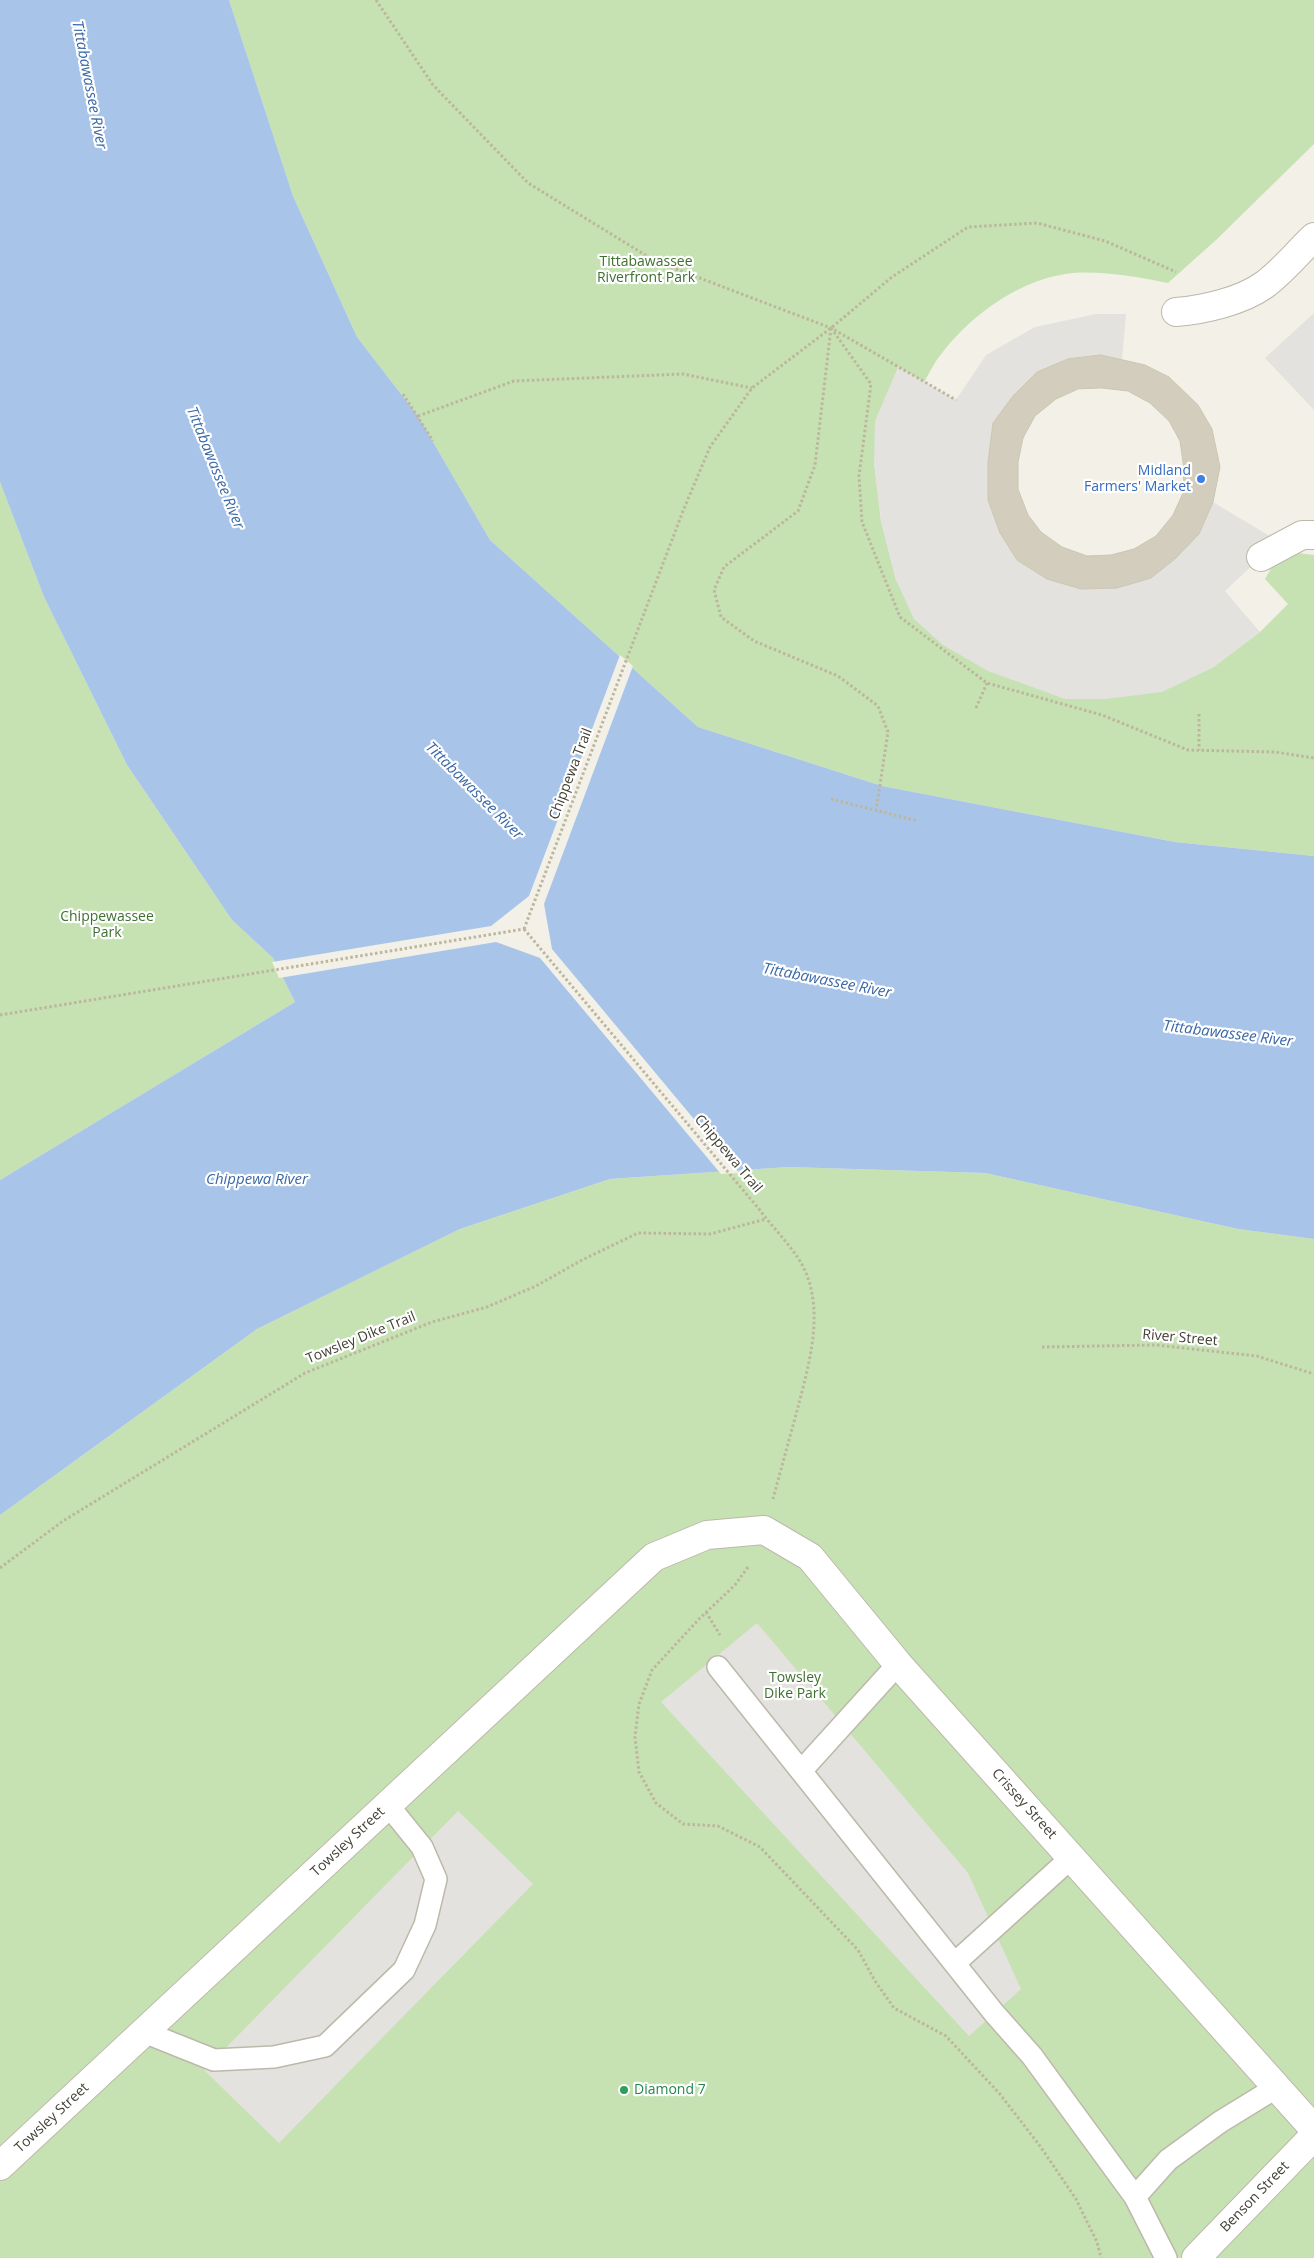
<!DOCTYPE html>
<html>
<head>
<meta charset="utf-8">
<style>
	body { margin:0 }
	canvas { display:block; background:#f2f0e7 }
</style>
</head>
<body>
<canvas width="1314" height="2258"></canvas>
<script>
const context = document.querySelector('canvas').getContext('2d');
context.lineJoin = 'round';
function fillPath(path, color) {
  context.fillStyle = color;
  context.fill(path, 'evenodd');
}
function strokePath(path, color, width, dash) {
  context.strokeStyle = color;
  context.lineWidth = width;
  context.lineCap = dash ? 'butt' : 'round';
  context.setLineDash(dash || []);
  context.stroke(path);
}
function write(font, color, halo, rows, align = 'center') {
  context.font = font + ' "Open Sans",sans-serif';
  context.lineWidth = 4.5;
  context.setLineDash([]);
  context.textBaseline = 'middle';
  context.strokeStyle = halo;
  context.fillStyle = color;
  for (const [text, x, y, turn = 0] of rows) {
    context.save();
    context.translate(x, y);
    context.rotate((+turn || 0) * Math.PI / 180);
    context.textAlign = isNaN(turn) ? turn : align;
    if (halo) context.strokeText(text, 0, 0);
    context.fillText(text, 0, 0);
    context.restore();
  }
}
const green = new Path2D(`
	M229 0H1314V144L1216 240 1168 283C1137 277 1105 271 1073 273 1022 278 973 313 942 353 935 361 930 372 924 382L898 367 874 462 881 521 896 580 1212 668 1260 632 1288 604 1265 579 1276 560 1298 553 1314 555V856L1175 842 882 786 698 727 490 540 418 416 357 337 293 196Z
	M0 482 44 597 127 765 232 920 273 958 295 1002 0 1180Z
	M788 1167 985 1173 1238 1229 1314 1239V2258H0V1515L257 1329 460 1229 610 1179Z`);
const parking = new Path2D(`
	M1314 313V410L1265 358Z
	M1096 314H1126L1122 360 1101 355 1069 359 1037 372 1013 396 993 423 988 461V500L1000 533 1017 560 1047 579 1081 589 1117 588 1151 578 1176 558 1199 534 1213 502 1283 544 1261 557 1225 591 1260 632 1212 668 1162 692 1106 699H1065L988 671 943 645 914 619 896 580 881 521 874 462 875 421 898 367 956 400 986 355 1035 327Z
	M757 1623 968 1873 1021 1989 969 2036 661 1702Z
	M458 1811 533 1884 279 2143 204 2070Z`);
const water = new Path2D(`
	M0 0H229L293 196 357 337 418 416 490 540 698 727 882 786 1175 842 1314 856V1239L1238 1229 985 1173 788 1167 610 1179 460 1229 257 1329 0 1515V1180L295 1002 273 958 232 920 127 765 44 597 0 482Z`);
const pier = new Path2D(`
	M620 655 633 666 544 904 552 949 739 1173 721 1174 540 958 496 942 279 978 272 962 491 926 529 896Z`);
const building = new Path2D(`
	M1101 355 1145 365 1169 377 1198 405 1212 429 1220 467 1213 502 1199 534 1176 558 1151 578 1117 588 1081 589 1047 579 1017 560 1000 533 988 500V462L993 423 1013 396 1037 372 1068 359ZM1102 388 1128 391 1150 403 1169 421 1180 441 1184 469 1183 493 1173 515 1156 536 1134 549 1111 555 1087 556 1062 547 1041 532 1028 515 1018 489V462L1023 438 1035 416 1056 399 1078 389Z`);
const path = new Path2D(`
	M376 0 433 85 528 183 655 261 831 328 956 400
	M831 328 871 384 859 476 862 522 900 617 987 683 1102 715 1188 750 1275 752 1314 758
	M831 328 815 465 798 511 724 567 714 590 721 617 754 641 838 676 878 706 888 732 876 811
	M403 394 433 441
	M418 416 514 381 683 374 752 388
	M976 708 987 683
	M1199 714V750
	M831 799 918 821
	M524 929 759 1209C774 1230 796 1249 806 1273 824 1317 808 1367 797 1411 789 1440 781 1469 773 1499
	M524 929 683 511 710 447 752 388 831 328 892 277 968 227 1037 223 1105 241 1176 272
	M0 1015 524 929
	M1042 1347 1156 1345 1257 1356 1314 1374
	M748 1567 735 1585 699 1619 652 1670 639 1704 635 1737 639 1772 656 1803 683 1824 718 1826 760 1847 858 1950 875 1981 894 2008 946 2036 999 2093 1040 2146 1076 2199 1097 2242 1101 2258
	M0 1568 63 1521 305 1373 432 1322 487 1307 536 1286 582 1260 638 1233 710 1234 766 1219
	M706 1612 720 1635`);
const service = new Path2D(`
	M718 1667 994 2013 1032 2056 1135 2197 1166 2258
	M802 1770 898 1664
	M955 1963 1072 1857
	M144 2032 214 2060 274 2057 325 2046 404 1970 425 1925 436 1879 422 1847 388 1805
	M1135 2197 1168 2160 1220 2122 1277 2087`);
const minor = new Path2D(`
	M1176 312C1203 310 1242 301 1264 285 1282 272 1298 252 1314 237
	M1261 557 1302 535H1314
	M0 2166 654 1557 707 1535 764 1530 810 1557 898 1664 1314 2129
	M1196 2258 1314 2136`);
const markers = [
	[1201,479,5,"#3f7fe0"],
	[624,2090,5,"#2e9e5b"]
];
const parkNames = [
	["Tittabawassee",646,262],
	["Riverfront Park",646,278],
	["Chippewassee",107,917],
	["Park",107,933],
	["Towsley",795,1678],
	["Dike Park",795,1694]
];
const shopNames = [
	["Midland",1191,471],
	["Farmers' Market",1191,487]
];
const streetNames = [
	["Chippewa Trail",571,774,-69],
	["Chippewa Trail",728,1154,50],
	["Towsley Dike Trail",361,1338,-22],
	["River Street",1180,1338,5],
	["Crissey Street",1024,1804,48],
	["Towsley Street",348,1842,-43],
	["Towsley Street",52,2118,-43],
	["Benson Street",1255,2197,-46]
];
const leisureNames = [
	["Diamond 7",634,2090]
];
const waterNames = [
	["Tittabawassee River",89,85,79],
	["Tittabawassee River",215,468,68],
	["Tittabawassee River",474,791,45],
	["Tittabawassee River",827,981,11],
	["Tittabawassee River",1228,1034,7],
	["Chippewa River",257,1180]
];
fillPath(green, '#c6e2b3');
fillPath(parking, '#e3e2de');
fillPath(water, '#a8c5e9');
fillPath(pier, '#f2f0e7');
fillPath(building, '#d2cdbd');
strokePath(building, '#ccc6b1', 1);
strokePath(service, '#bcb9aa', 24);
strokePath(minor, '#bcb9aa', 30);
strokePath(path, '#bdb69d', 3, [2.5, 2.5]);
strokePath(service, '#fff', 21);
strokePath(minor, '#fff', 28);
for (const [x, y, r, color] of markers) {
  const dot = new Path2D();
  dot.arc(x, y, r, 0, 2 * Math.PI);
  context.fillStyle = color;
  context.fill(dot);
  strokePath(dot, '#fff', 2);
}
write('14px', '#3e702f', '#fff', parkNames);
write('14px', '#366cbe', '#fff', shopNames, 'right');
write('14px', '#444136', '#fff', streetNames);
write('14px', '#27864d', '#fff', leisureNames, 'left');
write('italic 15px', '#3a68a6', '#fff', waterNames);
</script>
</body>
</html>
